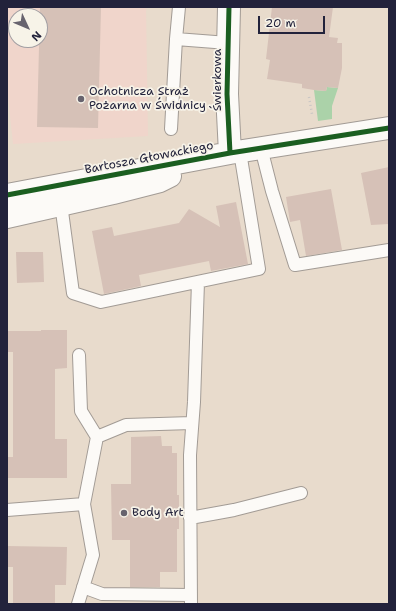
<!DOCTYPE html>
<html>
<head>
<meta charset="utf-8">
<style>
	body { margin:0 }
	#map { position:relative; width:396px; height:611px; overflow:hidden; background:#e8dbcc; font-family:"Shantell Sans",sans-serif }
	canvas { display:block }
	.frame { position:absolute; inset:0; border:8px solid #22223b; pointer-events:none }
	.north { position:absolute; left:8px; top:8px; width:40px; height:40px; box-sizing:border-box; background:#f7f3e8; border:1px solid #a29fa3; border-radius:50%; rotate:134deg; font-size:11px; font-weight:700; line-height:16px; text-align:center; color:#22223b }
	.north::after { content:''; display:block; margin:auto; width:14px; height:18px; background:#67636e; clip-path:polygon(50% 0,100% 100%,50% 72%,0 100%) }
	.scale { position:absolute; left:258px; top:16px; width:67px; height:18px; box-sizing:border-box; border:2px solid #22223b; border-top:0; padding-left:5px; font-size:12px; line-height:14px; white-space:nowrap; color:#22223b; -webkit-text-stroke:3px #f7f3e8; paint-order:stroke }
</style>
</head>
<body>
<div id="map">
<canvas width="396" height="611"></canvas>
<div class="frame"></div>
<div class="north">N</div>
<div class="scale">20 m</div>
</div>
<script>
const context = document.querySelector('canvas').getContext('2d');
context.lineJoin = 'round';
function fillPath(path, color) {
  context.fillStyle = color;
  context.fill(path, 'evenodd');
}
function strokePath(path, color, width, dash) {
  context.strokeStyle = color;
  context.lineWidth = width;
  context.lineCap = dash ? 'butt' : 'round';
  context.setLineDash(dash || []);
  context.stroke(path);
}
function write(font, color, halo, rows, align = 'center') {
  context.font = font + ' "Shantell Sans",sans-serif';
  context.lineWidth = 3.5;
  context.setLineDash([]);
  context.textBaseline = 'middle';
  context.strokeStyle = halo;
  context.fillStyle = color;
  for (const [text, x, y, turn = 0] of rows) {
    context.save();
    context.translate(x, y);
    context.rotate((+turn || 0) * Math.PI / 180);
    context.textAlign = isNaN(turn) ? turn : align;
    if (halo) context.strokeText(text, 0, 0);
    context.fillText(text, 0, 0);
    context.restore();
  }
}
const built = new Path2D(`
	M7 7H146L148 136 13 144 7 87ZM16 16H40V40H16Z`);
const green = new Path2D(`
	M327 87 338 88 332 106V119L318 121 314 90 326 91Z`);
const building = new Path2D(`
	M40 7H101L98 128 37 127Z
	M272 7H333L329 37 338 38 337 43H342V68L338 88 327 87 326 91 314 90 302 88V84L267 79 270 60 266 59Z
	M389 167V224L371 225 361 173Z
	M331 189 342 250 306 256 300 220 290 222 286 197Z
	M236 202 248 264 211 271 209 261 139 275 141 286 104 294 92 231 112 227 114 236 179 223 189 209 220 227 216 206Z
	M16 252H43L44 282 17 283Z
	M41 330H67V368L55 369V439H67V478H7V457H13V352H7V331H41Z
	M161 436 162 446H172V453H177V495H179V529H177V572H160V587H130V540H112L111 484H131V437Z
	M7 546 67 547 66 585H55V604H13V567H7Z`);
const path = new Path2D(`
	M309 97 312 114`);
const lane = new Path2D(`
	M176 39 179 7
	M171 129 176 39 228 43
	M261 148 272 191 295 265 389 250
	M61 204 73 293 101 302 259 269 240 152
	M79 355 81 411 97 437
	M7 510 84 504 97 437 126 425 192 423
	M190 518 234 510 301 493
	M83 587 102 594 191 595
	M78 604 93 555 84 504
	M191 604 190 455 194 402 198 282`);
const street = new Path2D(`
	M229 7 227 94 230 153
	M7 195 230 153 389 128
	M7 217 113 193 160 181 170 176`);
const cycleway = new Path2D(`
	M229 7 227 94 230 153
	M7 195 230 153 389 128`);
const markers = [
	[81,99,4,"#67636e"],
	[124,513,4,"#67636e"]
];
const streetNames = [
	["Świerkowa",218,80,-90],
	["Bartosza Głowackiego",149,158,-11]
];
const poiNames = [
	["Ochotnicza Straż",89,92],
	["Pożarna w Świdnicy",89,106],
	["Body Art",132,513]
];
fillPath(built, '#f0d5cb');
fillPath(green, '#abd2a9');
fillPath(building, '#d6c1b7');
strokePath(lane, '#a29b95', 14);
strokePath(street, '#a29b95', 24);
strokePath(path, '#c9c6c4', 2.5, [1, 3]);
strokePath(lane, '#fcfaf7', 12);
strokePath(street, '#fcfaf7', 22);
strokePath(cycleway, '#1b5e20', 5);
for (const [x, y, r, color] of markers) {
  const dot = new Path2D();
  dot.arc(x, y, r, 0, 2 * Math.PI);
  context.fillStyle = color;
  context.fill(dot);
  strokePath(dot, '#f7f3e8', 1.5);
}
write('12px', '#22223b', '#f7f3e8', streetNames);
write('12px', '#22223b', '#f7f3e8', poiNames, 'left');
</script>
</body>
</html>
